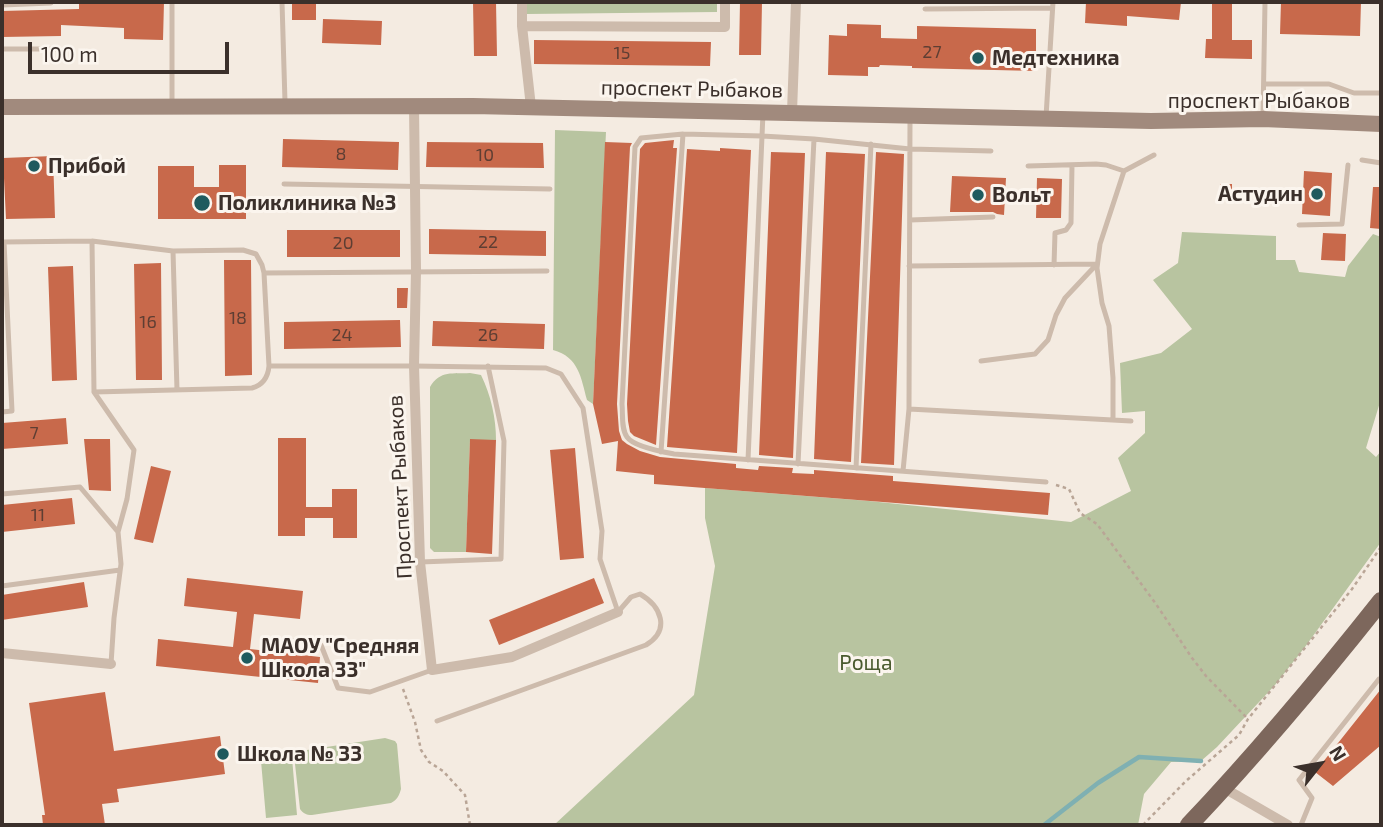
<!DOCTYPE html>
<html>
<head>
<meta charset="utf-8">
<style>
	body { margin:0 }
	#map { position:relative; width:1383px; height:827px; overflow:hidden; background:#f4ebe1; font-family:"Exo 2",sans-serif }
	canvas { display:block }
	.frame { position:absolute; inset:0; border:4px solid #3b302b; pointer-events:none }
	.north { position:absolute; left:1285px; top:729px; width:70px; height:70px; -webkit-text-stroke:5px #fbf5ee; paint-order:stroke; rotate:59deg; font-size:19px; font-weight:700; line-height:28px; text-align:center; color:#3b302b }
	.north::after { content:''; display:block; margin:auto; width:24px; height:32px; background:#3b302b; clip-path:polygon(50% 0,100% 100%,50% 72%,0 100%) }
	.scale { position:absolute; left:28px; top:42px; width:201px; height:32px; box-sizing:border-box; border:4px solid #3b302b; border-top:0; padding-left:9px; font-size:21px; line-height:24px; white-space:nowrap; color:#3b302b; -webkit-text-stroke:5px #fbf5ee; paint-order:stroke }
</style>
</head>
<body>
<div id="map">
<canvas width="1383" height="827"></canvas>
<div class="frame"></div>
<div class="north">N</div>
<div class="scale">100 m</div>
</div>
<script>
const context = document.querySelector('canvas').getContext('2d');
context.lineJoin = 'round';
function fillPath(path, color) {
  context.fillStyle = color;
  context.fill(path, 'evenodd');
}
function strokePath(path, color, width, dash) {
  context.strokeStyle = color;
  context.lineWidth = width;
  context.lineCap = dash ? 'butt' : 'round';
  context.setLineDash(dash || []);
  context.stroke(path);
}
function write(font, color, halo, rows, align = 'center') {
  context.font = font + ' "Exo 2",sans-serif';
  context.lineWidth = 6;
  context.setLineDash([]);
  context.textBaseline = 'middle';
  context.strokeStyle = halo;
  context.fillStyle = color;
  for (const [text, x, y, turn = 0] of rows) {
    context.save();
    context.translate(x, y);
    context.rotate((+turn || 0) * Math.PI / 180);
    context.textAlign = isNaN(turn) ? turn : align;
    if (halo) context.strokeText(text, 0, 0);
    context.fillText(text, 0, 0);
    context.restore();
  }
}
const green = new Path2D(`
	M527 2H717V12L527 14Z
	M555 130 606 132 593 404 587 400C581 378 579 357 553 350Z
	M1182 232 1276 236V260H1295L1299 272 1345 277 1348 266 1373 234 1381 237V399L1366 448 1376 457 1381 451V542L1305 647 1275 685 1217 747 1201 761 1171 762 1144 794 1138 825H554L694 695 715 566 705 518V488L869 501 1071 522 1131 491 1118 458 1145 433V411L1122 413 1120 363 1161 353 1192 329 1153 280 1178 263Z
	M470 373 481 375C491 395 496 419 496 440H470L466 552H434L430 548V387C440 370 453 374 470 373Z
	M385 738 395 741 397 744 401 789C399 796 397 800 391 803L312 815C306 815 303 813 300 809L295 764 300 754 307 750Z
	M292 758 297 815 266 818 261 761Z`);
const stream = new Path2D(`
	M1044 825 1098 783 1139 757 1201 761`);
const building = new Path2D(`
	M79 2H164L163 40 124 39V28L61 25V36L2 37V11L79 9Z
	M292 2H316V20H292Z
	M473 2H496L497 56H474Z
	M740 2H762L761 55H739Z
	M1086 2H1181L1179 20 1127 16V26L1085 23Z
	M1212 2H1232V40H1252V59L1205 58 1206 39H1212Z
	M1281 2H1361L1360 36 1280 34Z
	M323 19 382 21 381 45 322 43Z
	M847 24 881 25V38L917 39V26L1036 29V71L912 68V66L880 65 879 67H868V76L828 75 829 35 847 36Z
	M534 40 711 42 710 66 534 64Z
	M283 139 399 142 398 170 282 167Z
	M674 140 673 148H677L656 445 634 436 630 432 628 421 627 404 640 149 645 143Z
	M427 142 543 143 544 168 426 167Z
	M605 142 632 143 630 147 617 404 619 431 622 440 627 444 640 451 660 457 736 464V468L758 470 759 466 793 468 792 473 814 474V470L893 476V481L1050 493 1048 515 654 484V475L616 471 618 441 602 444 593 404Z
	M720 148 751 150 737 453 667 447 687 149 720 151Z
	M771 152 805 153 793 458 759 455Z
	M826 152 865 154 851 462 814 459Z
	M876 152 904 154 894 465 861 463Z
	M53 156 55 218 6 219 3 158Z
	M219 165H246V219H158V166H194V187H219Z
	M1304 171 1332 173 1330 216 1302 214Z
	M952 176 1006 178 1004 215 997 214 993 212H950Z
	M1037 178 1062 179 1061 218H1036Z
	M1220 184H1232V200H1220Z
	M1373 187H1381V229L1370 228Z
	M429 229 546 231V256L429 254Z
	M287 230H400V257H287Z
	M1323 233 1346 234 1345 261 1321 260Z
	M224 260H251L252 375 225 376Z
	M161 263 162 380H136L134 264Z
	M73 266 77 380 52 381 48 267Z
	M397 288H408L407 308H397Z
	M400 320 401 347 284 349V322Z
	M433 321 545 324 544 349 432 346Z
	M66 418 68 444 2 449V423Z
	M278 438H306V507H332V489H357V538H333V518H305V536H278Z
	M84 439H110L111 491 89 490Z
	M470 439 496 440 492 554 466 552Z
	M575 448 584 558 560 560 550 450Z
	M151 466 171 471 153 543 134 539Z
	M72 498 75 524 2 532V505Z
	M187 578 303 591 300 619 254 614 250 649 320 657 318 683 156 666 158 639 233 647 237 612 184 606Z
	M594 578 604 603 499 645 489 620Z
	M84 582 88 607 2 620V595Z
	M1381 689V745L1333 786 1315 772Z
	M105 692 114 751 220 736 225 774 117 789 119 802 102 804 105 825H43L42 815H45L29 703Z`);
const path = new Path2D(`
	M1056 485 1069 489 1080 513 1097 524 1156 604 1192 658 1206 676 1248 719
	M403 689 415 722 421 750 429 762 443 771 465 795 470 825
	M1143 825 1186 781 1239 735 1248 719 1352 589 1381 547`);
const service = new Path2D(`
	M282 2 285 102
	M2 5 51 3
	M925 9 1052 8
	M2 49H59
	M1264 84H1329L1354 93H1381
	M172 105V2
	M1263 116 1265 2
	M1046 117 1053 2
	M991 151 910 149 814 139 762 136 683 134 641 138 635 147 622 404C623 414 621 429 627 437 634 447 663 452 674 454L1046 482
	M1362 160 1381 163
	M1028 166 1096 164 1106 165 1124 171
	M284 184 550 189
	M910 220 993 217
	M1299 225 1342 224 1348 165
	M92 241 94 392 252 388C263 385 268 377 269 366H414L546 368 561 374 583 408 602 531 600 559 618 612
	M2 242 92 241 173 251 243 250 256 254 262 265 264 273
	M173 251 177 390
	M1054 265 1055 233 1066 230 1071 223 1072 165
	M909 266 1097 264
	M981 361 1035 354 1048 340 1056 315 1065 298 1097 264
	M269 366 264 273 547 271
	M94 392 134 450 127 499 118 532 121 564 114 618 111 664
	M909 409 1131 421
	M2 412 12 411 4 242
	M1113 420V378L1109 326 1102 303 1097 268 1100 244 1124 171 1154 155
	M661 452 683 134
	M748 460 763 113
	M798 464 814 139
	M856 468 871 144
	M903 471 909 409 910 118
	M2 494 80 487 118 532
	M420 562 501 559 504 441 488 366
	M2 586 120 570
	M288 640 321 645 338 688 370 692 432 670
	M437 721 646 645C671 630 661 606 640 594L631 597 618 612
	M1301 825 1312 798 1299 780 1379 679 1381 680`);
const minor = new Path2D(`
	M522 2V26
	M414 106 416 271 414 366 420 562 432 670 512 657 618 612
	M531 107 522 26 725 27V2
	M792 112 796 2
	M2 653 111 664
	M1224 788 1288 825`);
const secondary = new Path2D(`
	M2 107 473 106 1151 121 1263 119 1381 124`);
const primary = new Path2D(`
	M1189 825C1257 753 1320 678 1381 601`);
const markers = [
	[978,58,7,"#1f5a5e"],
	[34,166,7,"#1f5a5e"],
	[1317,194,7,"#1f5a5e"],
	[978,195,7,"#1f5a5e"],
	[202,203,9,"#1f5a5e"],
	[247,658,7,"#1f5a5e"],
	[223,754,7,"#1f5a5e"]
];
const numberNames = [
	["27",932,52],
	["15",622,53],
	["8",341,154],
	["10",485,155],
	["22",488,242],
	["20",343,243],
	["18",238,318],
	["16",148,322],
	["24",342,335],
	["26",488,335],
	["7",34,433],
	["11",38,515]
];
const poiNames = [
	["Медтехника",992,58],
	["Прибой",48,166],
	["Астудин",1303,194,"right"],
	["Вольт",992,195],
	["Поликлиника №3",218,203],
	["МАОУ \"Средняя",261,646],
	["Школа 33\"",261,670],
	["Школа № 33",237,754]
];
const streetNames = [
	["проспект Рыбаков",692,89,1],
	["проспект Рыбаков",1259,101],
	["Проспект Рыбаков",400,487,-93]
];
const parkNames = [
	["Роща",866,663]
];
fillPath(green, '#b8c4a0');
strokePath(stream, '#7fb0b2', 4.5);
fillPath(building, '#c8694b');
strokePath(path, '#b9a596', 2.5, [3.5, 3.5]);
strokePath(service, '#cdbbac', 5);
strokePath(minor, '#cdbbac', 10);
strokePath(secondary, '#a18a7d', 16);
strokePath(primary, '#7d675c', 18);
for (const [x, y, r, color] of markers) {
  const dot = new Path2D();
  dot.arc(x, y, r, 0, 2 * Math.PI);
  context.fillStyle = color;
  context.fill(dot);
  strokePath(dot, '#fbf5ee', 2.5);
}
write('18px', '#5e3e33', null, numberNames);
write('bold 21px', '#3b302b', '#fbf5ee', poiNames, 'left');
write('21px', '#3b302b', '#fbf5ee', streetNames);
write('21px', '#4a5a2e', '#fbf5ee', parkNames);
</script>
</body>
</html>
